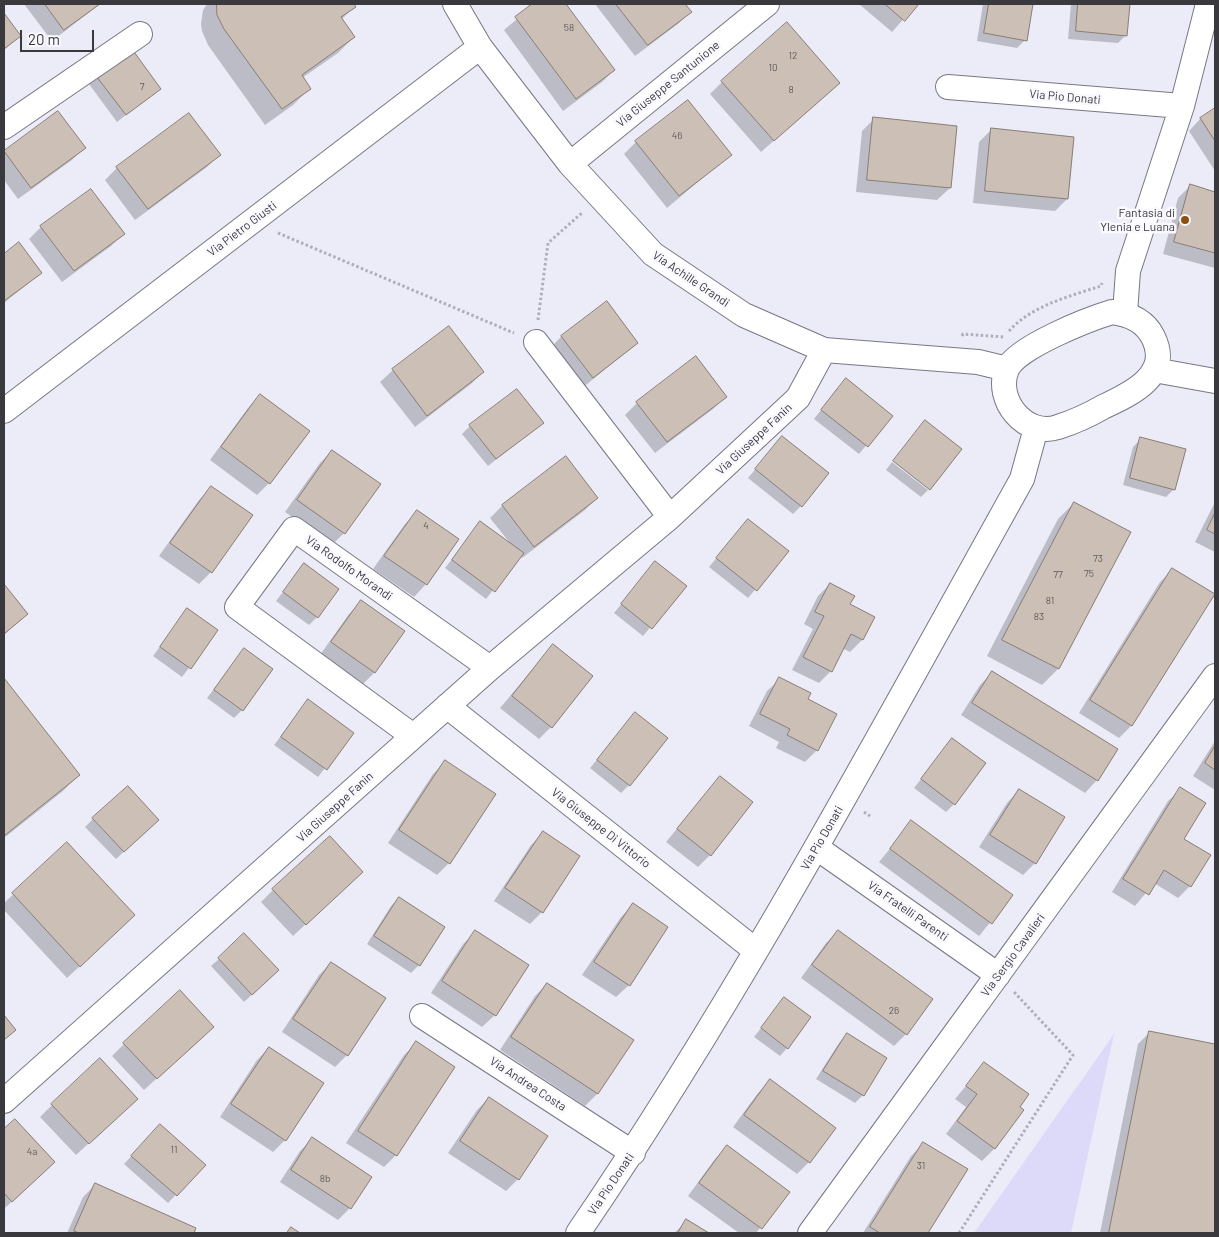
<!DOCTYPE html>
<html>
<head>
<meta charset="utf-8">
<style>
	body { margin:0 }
	#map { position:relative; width:1219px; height:1237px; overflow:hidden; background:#ecebf8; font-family:Barlow,sans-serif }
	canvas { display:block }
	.frame { position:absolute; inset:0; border:5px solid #39393e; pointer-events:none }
	.scale { position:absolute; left:20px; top:30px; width:74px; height:22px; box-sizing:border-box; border:2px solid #39393e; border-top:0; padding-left:6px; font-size:15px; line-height:18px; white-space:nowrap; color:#39393e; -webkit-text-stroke:4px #faf9ff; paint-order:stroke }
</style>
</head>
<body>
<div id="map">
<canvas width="1219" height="1237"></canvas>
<div class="frame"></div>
<div class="scale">20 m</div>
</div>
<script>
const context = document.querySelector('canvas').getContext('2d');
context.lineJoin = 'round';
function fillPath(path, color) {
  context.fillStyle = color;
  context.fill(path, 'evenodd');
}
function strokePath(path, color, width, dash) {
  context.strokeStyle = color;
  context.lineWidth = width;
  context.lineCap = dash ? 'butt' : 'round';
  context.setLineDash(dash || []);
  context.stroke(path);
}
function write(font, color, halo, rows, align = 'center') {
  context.font = font + ' Barlow,sans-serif';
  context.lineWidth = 5;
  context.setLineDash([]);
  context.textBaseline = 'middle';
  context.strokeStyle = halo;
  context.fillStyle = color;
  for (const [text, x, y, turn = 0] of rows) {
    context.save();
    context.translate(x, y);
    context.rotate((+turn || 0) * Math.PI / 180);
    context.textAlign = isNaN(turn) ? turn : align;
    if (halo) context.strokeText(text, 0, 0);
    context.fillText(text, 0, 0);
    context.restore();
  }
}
const green = new Path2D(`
	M1114 1034 1071 1233H974Z`);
const shadow = new Path2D(`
	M24 4H100L52 41Z
	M207 4H352L354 7 342 19 354 37 338 53 302 78 310 88 293 105 265 125 208 45 202 31 201 24 203 10Z
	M535 4H565L614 70 602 82 563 111 504 30Z
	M595 4H684L690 12 678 24 635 56Z
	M859 4H917L892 32Z
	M983 4H1032L1025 40 1017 48 977 41Z
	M1071 4H1129L1126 35 1118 43 1068 39Z
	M4 15 20 36 4 50Z
	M94 73 160 88 117 122 86 80Z
	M722 82 826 95 761 152 710 94Z
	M1215 109V171L1189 131 1201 118Z
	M57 112 84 148 72 160 18 199 4 180V153Z
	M874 119 950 188 937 200 856 192 862 131Z
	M991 130 1067 199 1055 211 973 203 979 142Z
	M636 142 730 155 667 208 624 154Z
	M219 155 207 167 135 220 105 180 117 168Z
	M1190 186 1215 193V268L1163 254 1178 198Z
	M41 227 123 234 111 246 62 282 29 239Z
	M19 244 41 273 4 303V255Z
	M607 303 637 343 580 390 549 349 561 337Z
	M448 328 483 372 471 384 415 427 380 382 393 370Z
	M838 388 891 416 859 454 814 419Z
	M260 396 269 483 257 495 210 460 248 408Z
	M725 397 713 409 655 453 625 415 637 403Z
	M542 423 488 466 462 434 470 426Z
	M782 437 801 506 793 514 748 478Z
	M1141 439 1174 489 1166 497 1123 485 1133 447Z
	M332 451 344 533 332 545 285 512 320 463Z
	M565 457 597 498 585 510 522 558 520 556 486 599 445 568 481 523 510 543 490 518 502 506Z
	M892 462 928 490 921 497 886 470Z
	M211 488V572L199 584 159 556 199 500Z
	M1215 502V552L1195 542Z
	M1074 503 1130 532 1058 669 1042 685 987 656 1058 519Z
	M418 512 458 539 426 584 414 597 373 569 405 524Z
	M748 520 787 552 748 598 709 567Z
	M655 563 685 586 643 636 614 613Z
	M304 565 317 617 309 625 276 601Z
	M1172 570 1213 595 1131 726 1119 738 1079 713 1160 582Z
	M830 584 849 605 862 640 850 652 842 648 831 671 819 683 792 670 813 629 804 624 818 596Z
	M4 586 26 614 4 635Z
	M361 602 403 631 374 673 362 685 320 655 349 614Z
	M187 610 217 631 182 677 153 656Z
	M553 645 551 727 539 739 500 708Z
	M244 650 242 710 234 718 207 698Z
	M992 673 1116 750 1097 780 1085 793 961 715 980 685Z
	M780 679 806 700 817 750 805 762 776 748 779 742 749 726 767 691Z
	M4 680 79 775 63 791 4 838Z
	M308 701 352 733 318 777 274 745Z
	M635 714 629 785 621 793 590 768Z
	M952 740 954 804 946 812 914 788Z
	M1215 741V790L1193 776Z
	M445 762 449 863 437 875 388 843 433 774Z
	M720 777 710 855 698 867 666 842Z
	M1181 789 1182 839 1190 886 1178 898 1154 883 1135 906 1112 892 1168 801Z
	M1019 790 1035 863 1023 875 979 847 1007 803Z
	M93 819 150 828 116 859 85 827Z
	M912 822 1012 896 979 936 879 862Z
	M543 833 578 856 542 912 530 924 494 901 531 845Z
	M67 844 121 928 67 978 4 910V903Z
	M349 884 293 936 261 902 273 890Z
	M399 898 444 928 419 965 411 973 367 944 391 906Z
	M633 905 667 927 629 985 616 997 582 975 621 917Z
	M839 931 906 1034 894 1046 801 978 826 943Z
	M476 932 495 1015 482 1027 431 993 463 944Z
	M219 959 270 978 244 1002 211 966Z
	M331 963 347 1055 335 1067 282 1032 319 975Z
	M547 984 597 1094 585 1106 500 1050 535 996Z
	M784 999 787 1048 780 1056 754 1037Z
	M1150 1032 1215 1045V1233H1100L1138 1044Z
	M847 1035 863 1095 855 1103 816 1079 839 1043Z
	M200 1039 144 1090 112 1056 124 1044Z
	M417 1043 396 1155 384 1167 346 1143 404 1055Z
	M269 1048 285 1140 273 1152 220 1117 257 1060Z
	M985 1063 1023 1110 994 1149 982 1161 946 1134 966 1107 955 1099Z
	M771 1081 809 1162 797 1174 733 1127 758 1093Z
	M489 1098 518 1179 506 1191 448 1153 477 1110Z
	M52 1105 124 1111 76 1155 40 1117Z
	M15 1121 41 1174 4 1209V1131Z
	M152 1134 204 1165 168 1203 124 1164Z
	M312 1139 350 1208 338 1220 280 1182 300 1151Z
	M923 1144 966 1170 926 1233H863L911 1156Z
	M727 1147 788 1192 756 1233H739L688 1196 715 1159Z
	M95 1185 195 1229 193 1233H67L83 1197Z
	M687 1221 706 1233H674Z`);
const building = new Path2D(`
	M45 4H100L64 30Z
	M217 4H354L356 7 341 17 355 37 302 75 311 89 282 109 224 29 217 15Z
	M532 4H566L615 70 576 99 515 17Z
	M616 4H685L692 12 648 45Z
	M885 4H919L905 21Z
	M989 4H1033L1027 41 984 33Z
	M1078 4H1130L1127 36 1076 31Z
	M4 13 21 36 4 49Z
	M787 22 840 83 774 141 721 81Z
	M129 45 161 89 126 115 93 72Z
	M688 100 732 155 679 196 635 141Z
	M1215 108V141L1200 118Z
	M58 111 86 148 31 188 4 151Z
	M189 113 221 155 148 209 116 167Z
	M873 117 957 126 951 188 867 180Z
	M991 128 1074 137 1068 199 985 191Z
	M1190 184 1215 192V253L1174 242Z
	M91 189 125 234 74 271 40 226Z
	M19 242 42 273 4 301V254Z
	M607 301 638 343 593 378 561 336Z
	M449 326 484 372 427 416 392 369Z
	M696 356 727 397 667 442 636 402Z
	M846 378 893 416 868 447 821 410Z
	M517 389 544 423 496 459 469 425Z
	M260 394 310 431 270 484 221 447Z
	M925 420 962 449 930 490 893 461Z
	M782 436 829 473 802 507 755 469Z
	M1140 437 1186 449 1175 490 1130 478Z
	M332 450 381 484 345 534 297 500Z
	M566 456 598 498 534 547 502 505Z
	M211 486 253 515 212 573 170 543Z
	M1074 502 1131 532 1059 669 1002 640Z
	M417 510 459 539 427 585 384 556Z
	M1215 513V534L1207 530Z
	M748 519 789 551 757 591 716 558Z
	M480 521 524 553 495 592 452 560Z
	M655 561 687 586 652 629 621 604Z
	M304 563 339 589 318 618 283 592Z
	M1172 568 1215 594 1132 726 1090 700Z
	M830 583 855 596 850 604 875 617 863 640 851 634 832 672 803 657 824 616 815 612Z
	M4 584 28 614 4 634Z
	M361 600 405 631 375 673 331 642Z
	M187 608 218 630 191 669 160 647Z
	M553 644 593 676 552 728 512 696Z
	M244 648 273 669 243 711 214 690Z
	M992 671 1118 749 1098 781 972 703Z
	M779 677 811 693 808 699 837 714 818 751 787 735 790 729 760 714Z
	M4 678 80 775 4 836Z
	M308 699 354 733 327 770 281 737Z
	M635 712 668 738 630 786 597 760Z
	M952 738 986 763 955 805 921 779Z
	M1215 746V770L1205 763Z
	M445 760 496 794 450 864 399 830Z
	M720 776 753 802 711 856 677 829Z
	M128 786 159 820 124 852 92 818Z
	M1180 787 1206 803 1184 839 1211 855 1191 887 1164 870 1149 895 1123 879Z
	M1019 789 1065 817 1036 864 990 835Z
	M911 820 1013 895 992 924 890 849Z
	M543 831 580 856 543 913 505 888Z
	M330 836 363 872 306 925 272 889Z
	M67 842 135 915 80 967 12 893Z
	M399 897 445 927 420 966 374 936Z
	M633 903 668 927 630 986 594 962Z
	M475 930 529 965 496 1016 442 981Z
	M838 930 933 999 907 1035 812 965Z
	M244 933 279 970 252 995 218 958Z
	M331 962 386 998 348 1056 293 1019Z
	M547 983 634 1040 598 1094 511 1037Z
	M180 990 214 1027 157 1079 123 1043Z
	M784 997 811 1017 788 1049 761 1028Z
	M4 1015 16 1030 4 1040Z
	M1149 1031 1215 1044V1233H1109Z
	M847 1033 887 1058 864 1096 823 1071Z
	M416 1041 455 1067 397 1156 358 1131Z
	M269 1047 324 1083 286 1141 231 1104Z
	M100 1058 138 1099 89 1144 51 1104Z
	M984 1062 1029 1094 1020 1107 1024 1110 995 1149 957 1121 977 1094 966 1086Z
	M770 1079 836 1128 810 1163 744 1115Z
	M489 1097 548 1136 519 1180 460 1141Z
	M15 1119 55 1162 12 1202 4 1193V1129Z
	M160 1124 206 1165 177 1196 131 1156Z
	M312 1137 372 1177 351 1209 291 1170Z
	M923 1142 968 1169 928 1233H880L870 1227Z
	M727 1145 790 1192 762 1229 699 1183Z
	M95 1183 196 1228 194 1233H79L74 1231Z
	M686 1219 709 1233H678Z
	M291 1227 300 1233H287Z`);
const path = new Path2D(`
	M278 233 514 333
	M538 320 548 243 583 212
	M1009 331C1031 306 1070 296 1101 286L1102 283
	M962 336 963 334 1004 337
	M864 812 870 816
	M959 1233 1073 1055 1014 992`);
const minor = new Path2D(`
	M455 4 480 47 570 164 653 254 744 315 824 350 978 362 1007 369
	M948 87 1182 106
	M4 127 140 34
	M570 164 767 4
	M1112 312C1129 314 1145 321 1153 337 1172 375 1131 394 1103 407 1089 415 1074 422 1058 427 1026 438 994 400 1007 369 1017 347 1089 319 1112 312Z
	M1125 313 1128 271 1182 106 1208 4
	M536 342 670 517
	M1154 370 1215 381
	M4 411 480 47
	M447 706 755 950
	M413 736 237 607 294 529 490 668
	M817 848 998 975
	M422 1016 633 1153
	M4 1101 490 668 670 517 798 398 824 350
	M578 1233C742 992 880 734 1022 479L1036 428
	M810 1233 1215 676`);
const markers = [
	[1185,220,5,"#8d4f12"]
];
const numberNames = [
	["58",569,28],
	["12",793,56],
	["10",773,68],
	["7",142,87],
	["8",791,90],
	["46",677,136],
	["4",426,526],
	["73",1098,559],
	["75",1089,574],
	["77",1058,575],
	["81",1050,601],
	["83",1039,617],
	["26",894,1011],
	["11",174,1150],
	["4a",32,1152],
	["31",921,1166],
	["8b",325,1179]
];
const streetNames = [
	["Via Giuseppe Santunione",668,84,-39],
	["Via Pio Donati",1065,97,5],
	["Via Pietro Giusti",242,229,-37],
	["Via Achille Grandi",691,279,34],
	["Via Giuseppe Fanin",754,439,-43],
	["Via Rodolfo Morandi",349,568,35],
	["Via Giuseppe Fanin",335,807,-42],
	["Via Giuseppe Di Vittorio",601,828,38],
	["Via Pio Donati",822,838,-60],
	["Via Fratelli Parenti",908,911,35],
	["Via Sergio Cavalieri",1013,955,-54],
	["Via Andrea Costa",528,1084,33],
	["Via Pio Donati",611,1184,-56]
];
const poiNames = [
	["Fantasia di",1175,213],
	["Ylenia e Luana",1175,227]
];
fillPath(green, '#dddaf9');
fillPath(shadow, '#0003');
fillPath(building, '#cbbfb6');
strokePath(building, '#887d74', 1);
strokePath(minor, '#787783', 26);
strokePath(path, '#afaeb8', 3, [2.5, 2.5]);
strokePath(minor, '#fff', 24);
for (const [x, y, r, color] of markers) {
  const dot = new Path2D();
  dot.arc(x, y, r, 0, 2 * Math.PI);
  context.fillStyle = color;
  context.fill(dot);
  strokePath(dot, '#faf9ff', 2);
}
write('10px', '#5e5a5c', null, numberNames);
write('12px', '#39393e', '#faf9ff', streetNames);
write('12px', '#39393e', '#faf9ff', poiNames, 'right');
</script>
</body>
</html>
